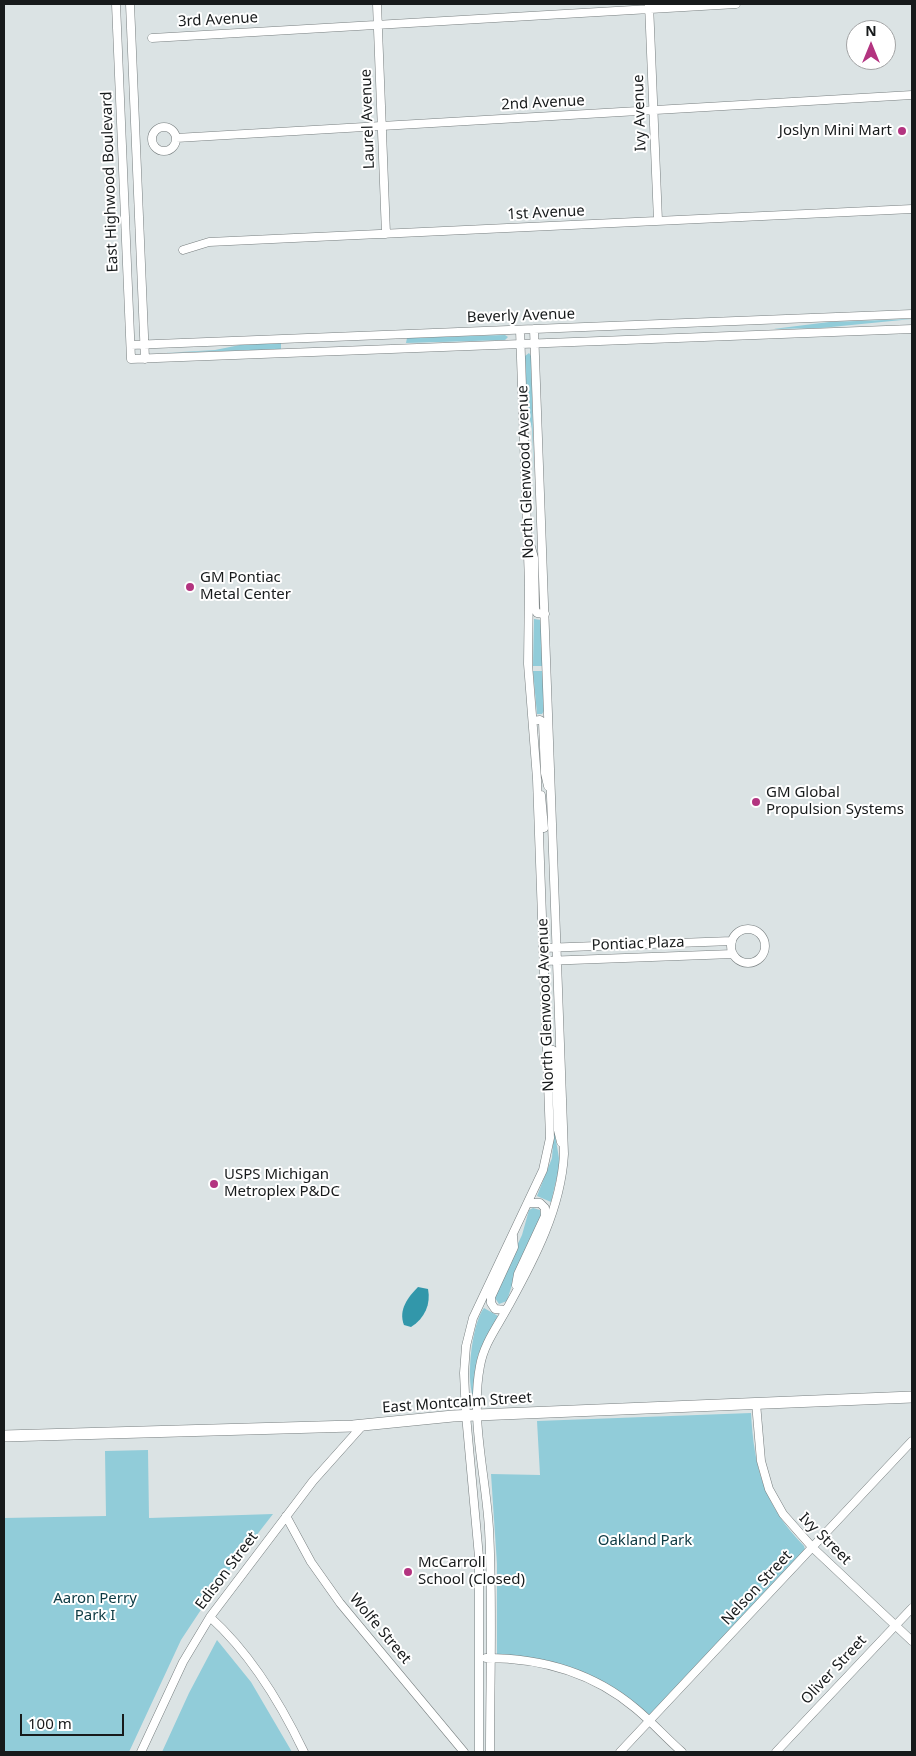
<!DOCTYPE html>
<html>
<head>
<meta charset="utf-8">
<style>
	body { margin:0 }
	#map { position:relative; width:916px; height:1756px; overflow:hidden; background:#dbe3e4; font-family:"Noto Sans",sans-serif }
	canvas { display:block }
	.frame { position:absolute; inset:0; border:5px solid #171a1b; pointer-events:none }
	.north { position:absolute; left:846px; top:20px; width:50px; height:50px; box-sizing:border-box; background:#fff; border:1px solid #a2a3a4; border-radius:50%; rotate:0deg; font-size:14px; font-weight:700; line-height:20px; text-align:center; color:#171a1b }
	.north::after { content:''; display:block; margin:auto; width:18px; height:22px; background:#b33480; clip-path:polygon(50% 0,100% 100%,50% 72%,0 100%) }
	.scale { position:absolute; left:20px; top:1714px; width:104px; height:22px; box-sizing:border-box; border:2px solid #171a1b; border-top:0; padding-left:6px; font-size:15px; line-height:18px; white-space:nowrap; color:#171a1b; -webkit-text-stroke:4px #fff; paint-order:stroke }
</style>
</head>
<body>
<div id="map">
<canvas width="916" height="1756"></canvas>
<div class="frame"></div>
<div class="north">N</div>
<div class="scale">100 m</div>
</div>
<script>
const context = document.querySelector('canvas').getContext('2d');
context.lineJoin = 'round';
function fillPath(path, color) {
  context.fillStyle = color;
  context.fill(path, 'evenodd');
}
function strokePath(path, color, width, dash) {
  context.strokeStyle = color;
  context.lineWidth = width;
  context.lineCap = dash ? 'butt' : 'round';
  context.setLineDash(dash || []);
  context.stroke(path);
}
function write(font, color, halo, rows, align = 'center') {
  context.font = font + ' "Noto Sans",sans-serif';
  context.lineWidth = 4;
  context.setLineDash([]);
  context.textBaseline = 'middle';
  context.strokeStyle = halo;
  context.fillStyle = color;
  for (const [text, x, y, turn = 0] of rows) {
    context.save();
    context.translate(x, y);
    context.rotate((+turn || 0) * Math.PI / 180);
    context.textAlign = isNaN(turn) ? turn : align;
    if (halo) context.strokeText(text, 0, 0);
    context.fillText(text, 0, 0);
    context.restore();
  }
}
const green = new Path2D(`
	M912 319 821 328 773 329 829 322Z
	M505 335 508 337 505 340 406 343 407 338Z
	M281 343V349L164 353 215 350 240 345Z
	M529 353 531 356 534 476 532 429 527 406 525 356Z
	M534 619 541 620 543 666H533Z
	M533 671H543L544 711 542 714H537Z
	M554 1129 560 1164 551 1202 537 1196 552 1158Z
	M533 1208 540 1210 541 1217 514 1278 507 1301 499 1304 495 1298 496 1290 522 1235 529 1210Z
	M484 1308 498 1316 478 1355 473 1396C466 1378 472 1323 484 1308Z
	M751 1413C754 1468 764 1505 804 1546L805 1550 651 1715C638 1711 626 1695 614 1688 578 1666 539 1657 497 1654V1564L491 1474 540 1475 537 1421Z
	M148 1450 149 1518 273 1514 214 1590 181 1640 129 1752H4V1518L106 1516 105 1451Z
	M217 1640 251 1682 292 1752H162L189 1693Z`);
const water = new Path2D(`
	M418 1287 428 1289C431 1304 425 1318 411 1327L404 1325C398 1310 408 1297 418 1287Z`);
const street = new Path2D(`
	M116 4 131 359 912 329
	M130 4 145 359
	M377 4 386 234
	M649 4 658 221
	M152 38 736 4
	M152 139a12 12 0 1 1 24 0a12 12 0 1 1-24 0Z
	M176 138 912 95
	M183 250 209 242 912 209
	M131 345 912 314
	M531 547 534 558 535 609 537 613 545 614
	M533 721 540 720 543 722 545 773 548 786
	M541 795 544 828
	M731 946a17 17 0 1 1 34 0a17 17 0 1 1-34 0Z
	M543 948 732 941
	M544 961 733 954
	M547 1049 553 1050 555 1054 558 1130 561 1142
	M516 1285 518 1274 545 1216V1208L540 1203H528
	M506 1310 495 1309 491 1303V1297L514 1247 513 1236
	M756 1403 761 1461 769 1489 783 1514 813 1548 912 1641
	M286 1516 311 1562 340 1603 464 1752
	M210 1617C250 1653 281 1704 304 1752
	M486 1658C540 1658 592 1672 635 1708 651 1721 666 1738 682 1752
	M141 1752 183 1662 210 1617 313 1481 363 1425
	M479 1752V1557L466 1415 464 1373 466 1346 473 1318 543 1170 550 1138 537 779 528 664 529 583 520 330
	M490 1752C490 1678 493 1603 489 1529 486 1476 470 1419 480 1366 484 1343 498 1326 509 1305 535 1258 561 1208 564 1154L534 329
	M620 1752 912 1441
	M776 1752 912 1608`);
const secondary = new Path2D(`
	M4 1436 353 1426 453 1416 912 1397`);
const markers = [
	[902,131,5,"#b33480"],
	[190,587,5,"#b33480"],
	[756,802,5,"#b33480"],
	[214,1184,5,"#b33480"],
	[408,1572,5,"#b33480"]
];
const streetNames = [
	["3rd Avenue",218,20,-3],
	["2nd Avenue",543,103,-3],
	["Ivy Avenue",640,113,-92],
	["Laurel Avenue",368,119,-92],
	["East Highwood Boulevard",110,182,-92],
	["1st Avenue",546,213,-3],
	["Beverly Avenue",521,316,-2],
	["North Glenwood Avenue",526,472,-92],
	["Pontiac Plaza",638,944,-2],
	["North Glenwood Avenue",546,1005,-92],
	["East Montcalm Street",457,1403,-4],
	["Ivy Street",825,1539,45],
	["Edison Street",227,1571,-53],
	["Nelson Street",757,1588,-47],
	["Wolfe Street",380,1629,50],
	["Oliver Street",834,1670,-47]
];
const poiNames = [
	["Joslyn Mini Mart",892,131,"right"],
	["GM Pontiac",200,578],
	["Metal Center",200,595],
	["GM Global",766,793],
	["Propulsion Systems",766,810],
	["USPS Michigan",224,1175],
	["Metroplex P&DC",224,1192],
	["McCarroll",418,1563],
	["School (Closed)",418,1580]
];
const parkNames = [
	["Oakland Park",645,1541],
	["Aaron Perry",95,1599],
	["Park I",95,1616]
];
fillPath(green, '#91ccd9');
fillPath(water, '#3297aa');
strokePath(street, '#777e7f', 9);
strokePath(secondary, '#777e7f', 12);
strokePath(street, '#fff', 8);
strokePath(secondary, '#fff', 11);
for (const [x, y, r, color] of markers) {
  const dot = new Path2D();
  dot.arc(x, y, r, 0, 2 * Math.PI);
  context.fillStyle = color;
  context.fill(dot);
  strokePath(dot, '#fff', 2);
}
write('15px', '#171a1b', '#fff', streetNames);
write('15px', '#171a1b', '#fff', poiNames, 'left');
write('15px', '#0c3a43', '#fff', parkNames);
</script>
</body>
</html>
